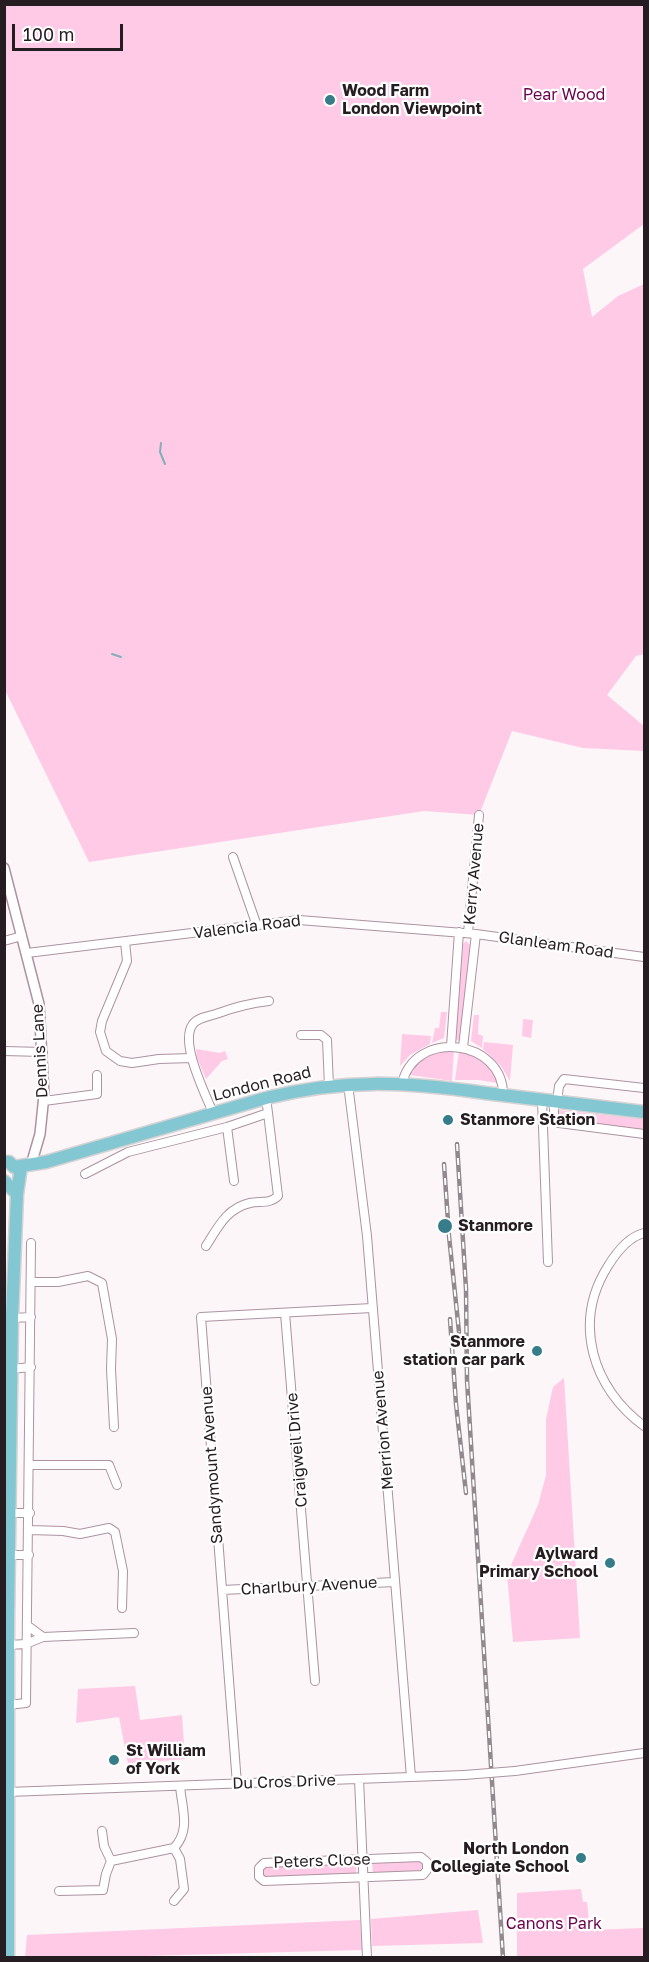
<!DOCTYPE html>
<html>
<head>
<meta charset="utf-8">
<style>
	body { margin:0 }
	#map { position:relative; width:649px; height:1962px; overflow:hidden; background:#fcf6f9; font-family:"Golos Text",sans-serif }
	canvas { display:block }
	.frame { position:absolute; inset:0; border:6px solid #261d22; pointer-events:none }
	.scale { position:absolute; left:12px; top:24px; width:111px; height:27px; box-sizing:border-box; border:3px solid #261d22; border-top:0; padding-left:8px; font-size:18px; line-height:21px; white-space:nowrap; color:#261d22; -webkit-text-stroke:4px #fff; paint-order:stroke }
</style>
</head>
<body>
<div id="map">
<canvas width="649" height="1962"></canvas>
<div class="frame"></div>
<div class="scale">100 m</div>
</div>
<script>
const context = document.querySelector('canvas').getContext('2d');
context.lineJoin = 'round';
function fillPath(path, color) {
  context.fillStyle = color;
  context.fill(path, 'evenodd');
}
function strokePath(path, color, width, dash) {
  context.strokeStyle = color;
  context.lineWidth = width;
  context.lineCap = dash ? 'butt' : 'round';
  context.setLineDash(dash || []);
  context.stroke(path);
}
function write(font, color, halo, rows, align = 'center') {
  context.font = font + ' "Golos Text",sans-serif';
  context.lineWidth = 4.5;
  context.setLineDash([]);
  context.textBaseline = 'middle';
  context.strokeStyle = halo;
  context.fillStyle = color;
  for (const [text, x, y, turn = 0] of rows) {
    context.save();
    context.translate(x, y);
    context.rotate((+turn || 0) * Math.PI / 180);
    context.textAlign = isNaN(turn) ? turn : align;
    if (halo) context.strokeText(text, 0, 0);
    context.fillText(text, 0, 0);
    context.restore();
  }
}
const green = new Path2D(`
	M4 5H644V224L583 269 592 317 618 296 644 284V654L636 656 607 695 644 726V751L583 748 512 731 479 815 424 811 89 862 5 690Z
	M466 941 470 945 461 1038 458 1041 455 1038 463 944Z
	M441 1012H447L444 1038 432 1043 435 1028H439Z
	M474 1015H479L478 1034 483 1036 482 1048 471 1041Z
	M523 1019 533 1020 531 1038 522 1036Z
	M402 1034 431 1036 430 1044 410 1055 400 1066Z
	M484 1042 513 1045 510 1081 501 1066 483 1049Z
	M196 1049 220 1053 225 1051 228 1059 222 1061 206 1079 197 1058Z
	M454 1050 452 1081 410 1075V1072C422 1057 436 1052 454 1050Z
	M459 1051C475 1056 494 1065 498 1083L478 1080H455Z
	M558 1110 644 1119V1131L562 1121 557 1118Z
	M564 1378 580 1638 513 1642 507 1574 538 1505 546 1475V1419L553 1387Z
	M135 1686 140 1720 182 1715 185 1759 128 1764 119 1717 76 1723 78 1689Z
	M422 1860 423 1871 373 1873 372 1862Z
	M356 1863V1875L263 1877V1866Z
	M581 1889 583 1902H587L590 1930 644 1928V1957H517V1893Z
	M478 1910 483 1943 372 1946 371 1919Z
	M360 1920 362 1950 107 1957H25L27 1935Z`);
const stream = new Path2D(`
	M161 443 160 452 165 464
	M112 654 121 657`);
const minor = new Path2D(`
	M233 857 257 926
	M468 933 479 815
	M4 941 22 936
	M125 942 127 961 102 1021 100 1032 106 1051 120 1061 132 1063 159 1059 192 1058
	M27 953 299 920 476 934 644 957
	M301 1035H321L327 1040 329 1086
	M451 1046 459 932
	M463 1047 476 934
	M4 1051 43 1052
	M348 1084 367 1236 411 1777
	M402 1084C414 1028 504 1039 503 1095
	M542 1100 548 1262
	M44 1101 97 1094V1075
	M554 1101V1119L559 1123 644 1134
	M557 1102 559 1086 564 1079 644 1088
	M213 1113C205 1093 179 1042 193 1024 198 1017 211 1016 219 1013 235 1007 252 1003 269 1001
	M227 1127 234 1181
	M85 1174 128 1152 227 1127 268 1113 266 1098
	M644 1233C628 1237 616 1253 608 1266 572 1323 593 1389 644 1426
	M206 1246C218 1227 227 1208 250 1203 260 1201 270 1204 278 1196L268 1113
	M31 1282H58L88 1276 102 1283 112 1339 111 1369 114 1427
	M285 1313 315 1681
	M12 1318 31 1317
	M11 1369 31 1367
	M30 1465H109L117 1485
	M9 1513H30
	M30 1530 63 1531 80 1534 109 1528 115 1532 123 1571 122 1608
	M9 1555H29
	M222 1590 395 1582
	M28 1626 43 1637 134 1633
	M8 1645 26 1644 43 1637
	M8 1705 26 1703 31 1243
	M515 1771 644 1753
	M359 1779 367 1958
	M237 1784 201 1317 372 1308
	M8 1792 464 1775
	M174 1848 180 1859 184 1889 174 1901
	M421 1857 427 1862V1870L423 1875 264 1881 259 1877V1868L264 1863Z
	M111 1861 174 1848C191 1830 182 1809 180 1786
	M59 1891 103 1890 106 1874 111 1861 104 1846 102 1831`);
const tertiary = new Path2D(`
	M4 868 39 1004 44 1095 40 1134 31 1165`);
const primary = new Path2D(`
	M4 1162H9L14 1167 46 1162 266 1098C345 1078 405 1082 485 1093 538 1099 591 1106 644 1112
	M4 1181 17 1194
	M8 1958V1621L12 1318 17 1194 21 1167`);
const rail = new Path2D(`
	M457 1144 466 1289 467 1380 503 1958
	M444 1164 449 1236 459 1332
	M450 1319 456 1404 466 1493`);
const minorBridge = new Path2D(`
	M464 1775 515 1771`);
const markers = [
	[330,100,6,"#377c89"],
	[448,1120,6,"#377c89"],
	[445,1226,8,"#377c89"],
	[537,1351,6,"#377c89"],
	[610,1563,6,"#377c89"],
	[114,1760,6,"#377c89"],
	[581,1858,6,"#377c89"]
];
const poiNames = [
	["Wood Farm",342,91],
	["London Viewpoint",342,109],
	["Stanmore Station",460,1120],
	["Stanmore",458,1226],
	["Stanmore",525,1342,"right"],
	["station car park",525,1360,"right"],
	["Aylward",598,1554,"right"],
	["Primary School",598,1572,"right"],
	["St William",126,1751],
	["of York",126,1769],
	["North London",569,1849,"right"],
	["Collegiate School",569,1867,"right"]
];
const parkNames = [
	["Pear Wood",564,95],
	["Canons Park",554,1924]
];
const streetNames = [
	["Kerry Avenue",474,874,-85],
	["Valencia Road",247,927,-7],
	["Glanleam Road",556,945,8],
	["Dennis Lane",40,1051,-93],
	["London Road",262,1084,-14],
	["Merrion Avenue",383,1430,-95],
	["Craigweil Drive",297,1450,-95],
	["Sandymount Avenue",212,1465,-94],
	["Charlbury Avenue",309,1586,-3],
	["Du Cros Drive",284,1782,-2],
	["Peters Close",322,1861,-2]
];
fillPath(green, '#ffcae6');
strokePath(stream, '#81afb9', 2);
strokePath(minor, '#ac93a0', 10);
strokePath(tertiary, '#ac93a0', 12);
strokePath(primary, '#d4d2d3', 15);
strokePath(minor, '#fff', 8);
strokePath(tertiary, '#fff', 9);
strokePath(primary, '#83c7d2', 12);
strokePath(rail, '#91898d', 4.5);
strokePath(rail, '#fff', 2, [7]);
strokePath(minorBridge, '#ac93a0', 10, []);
strokePath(minorBridge, '#fff', 8);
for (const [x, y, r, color] of markers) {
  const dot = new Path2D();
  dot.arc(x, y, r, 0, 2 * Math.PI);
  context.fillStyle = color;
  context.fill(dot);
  strokePath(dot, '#fff', 2);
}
write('bold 16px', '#261d22', '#fff', poiNames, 'left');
write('16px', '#6c034d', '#fff', parkNames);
write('16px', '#261d22', '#fff', streetNames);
</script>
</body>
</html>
